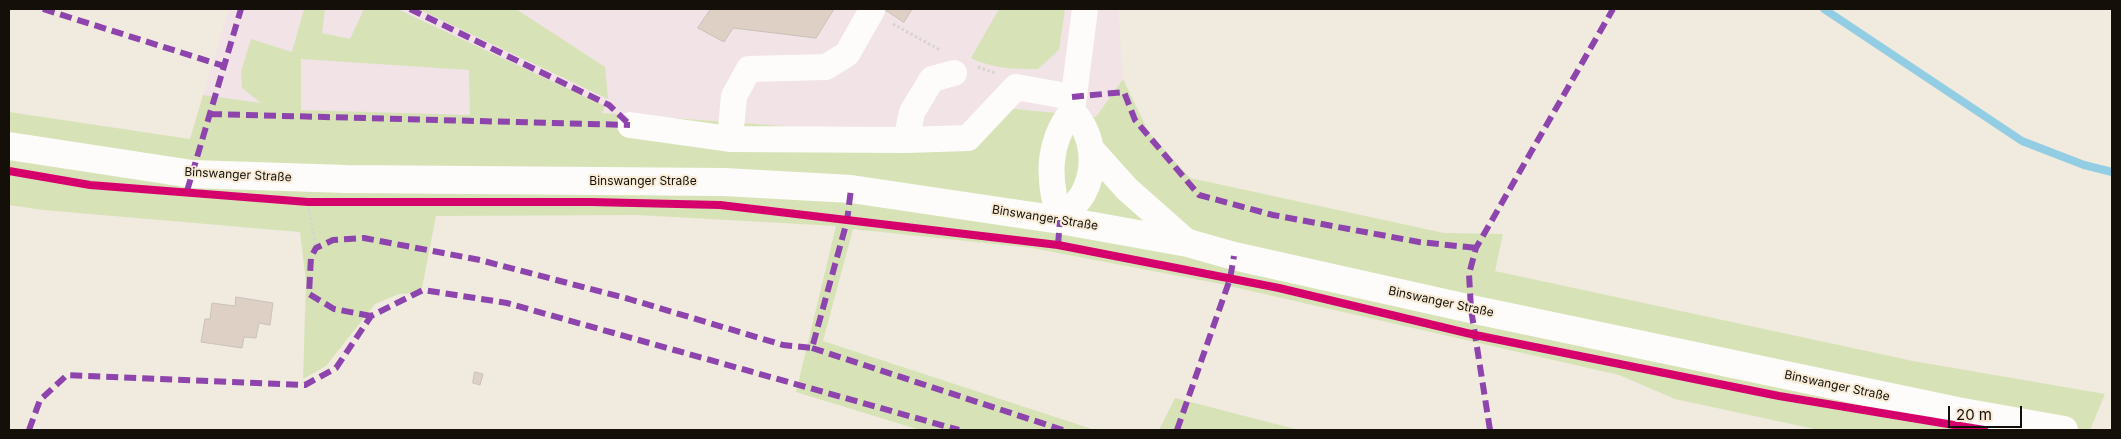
<!DOCTYPE html>
<html>
<head>
<meta charset="utf-8">
<style>
	body { margin:0 }
	#map { position:relative; width:2121px; height:439px; overflow:hidden; background:#f1eadf; font-family:Inter,sans-serif }
	canvas { display:block }
	.frame { position:absolute; inset:0; border:10px solid #141009; pointer-events:none }
	.scale { position:absolute; left:1948px; top:406px; width:74px; height:22px; box-sizing:border-box; border:2px solid #141009; border-top:0; padding-left:6px; font-size:15px; line-height:18px; white-space:nowrap; color:#141009; -webkit-text-stroke:4px #f8ecd8; paint-order:stroke }
</style>
</head>
<body>
<div id="map">
<canvas width="2121" height="439"></canvas>
<div class="frame"></div>
<div class="scale">20 m</div>
</div>
<script>
const context = document.querySelector('canvas').getContext('2d');
context.lineJoin = 'round';
function fillPath(path, color) {
  context.fillStyle = color;
  context.fill(path, 'evenodd');
}
function strokePath(path, color, width, dash) {
  context.strokeStyle = color;
  context.lineWidth = width;
  context.lineCap = dash ? 'butt' : 'round';
  context.setLineDash(dash || []);
  context.stroke(path);
}
function write(font, color, halo, rows, align = 'center') {
  context.font = font + ' Inter,sans-serif';
  context.lineWidth = 4;
  context.setLineDash([]);
  context.textBaseline = 'middle';
  context.strokeStyle = halo;
  context.fillStyle = color;
  for (const [text, x, y, turn = 0] of rows) {
    context.save();
    context.translate(x, y);
    context.rotate((+turn || 0) * Math.PI / 180);
    context.textAlign = isNaN(turn) ? turn : align;
    if (halo) context.strokeText(text, 0, 0);
    context.fillText(text, 0, 0);
    context.restore();
  }
}
const industrial = new Path2D(`
	M229 9H1118L1123 79 1096 117 985 106 952 138 601 113 470 116 300 110 203 95Z`);
const green = new Path2D(`
	M304 9H325L322 33 350 39 364 9H397L605 106 602 113 952 138 985 106 1096 117 1123 79 1149 133 1190 178 1444 233 1503 234 1495 271 1913 361 2105 394 2090 430H1819L1675 399 1619 375 1216 283 1032 248 853 229 823 341 1095 430H920L796 392 836 226 637 215 436 216 421 293 399 294 375 304 326 366 303 379 306 282 300 232 43 210 9 205V112L190 139 203 95 261 103 242 88 241 72 251 39 292 52ZM301 59 469 70 470 115 301 110Z
	M418 9H516L605 67 608 99Z
	M999 9H1065L1059 50 1038 69C1015 69 993 69 971 58Z
	M1175 398 1299 430H1159Z`);
const stream = new Path2D(`
	M1824 9 2022 141 2084 165 2112 172`);
const building = new Path2D(`
	M711 9H834L816 38 733 28 724 42 698 28Z
	M884 9H912L904 22Z
	M236 297 273 303 270 325 259 323 256 338 244 337 242 348 201 342 205 319H210L212 303 235 306Z
	M475 372 483 374 480 385 473 383Z`);
const path = new Path2D(`
	M893 24 940 50
	M978 67 995 73
	M308 203 316 248`);
const minor = new Path2D(`
	M630 125 730 139 906 140 968 138 1016 87 1072 97
	M730 139 734 96 749 69 826 67 847 54 872 10
	M906 140 912 112 932 79 954 73
	M1091 149 1127 189 1188 243
	M1060 220C1048 181 1046 145 1072 111L1085 9
	M1060 220C1067 212 1078 203 1083 194 1098 166 1093 133 1072 111`);
const major = new Path2D(`
	M9 146 192 174 346 179 724 182 851 189 1060 220 1188 243 1234 256 1471 309 1957 411 2064 430`);
const quiet = new Path2D(`
	M43 9 224 66
	M410 9 609 105 630 125
	M1072 97 1124 92 1135 120 1199 195 1273 215 1419 242 1476 248
	M210 114 630 125
	M187 191 241 9
	M1058 245 1060 220
	M371 316 334 309 309 294 311 257 316 248 333 240 364 238 480 260 629 299 783 345 812 348 847 221 851 189
	M812 348 1063 430
	M29 430 40 400 67 375 305 385 336 368 371 316 423 290 507 303 959 430
	M1177 430 1230 279 1234 256
	M1490 430 1471 309 1469 274 1476 248 1613 9`);
const cycleway = new Path2D(`
	M9 171 90 185 308 202H591L720 205 1058 245 1279 288 1475 335 1779 396 1984 430`);
const streetNames = [
	["Binswanger Straße",238,175,3],
	["Binswanger Straße",643,181],
	["Binswanger Straße",1045,218,9],
	["Binswanger Straße",1441,302,12],
	["Binswanger Straße",1837,386,12]
];
fillPath(industrial, '#f1e3e6');
fillPath(green, '#d7e3b7');
strokePath(stream, '#93cde4', 8);
fillPath(building, '#dfd0c5');
strokePath(building, '#c9c1ba', 1);
strokePath(path, '#d7d5d1', 3, [2.5, 2.5]);
strokePath(minor, '#fdfcfa', 26);
strokePath(major, '#fdfcfa', 28);
strokePath(quiet, '#8e44ad', 6, [12, 6]);
strokePath(cycleway, '#d6006c', 8);
write('12px', '#141009', '#f8ecd8', streetNames);
</script>
</body>
</html>
